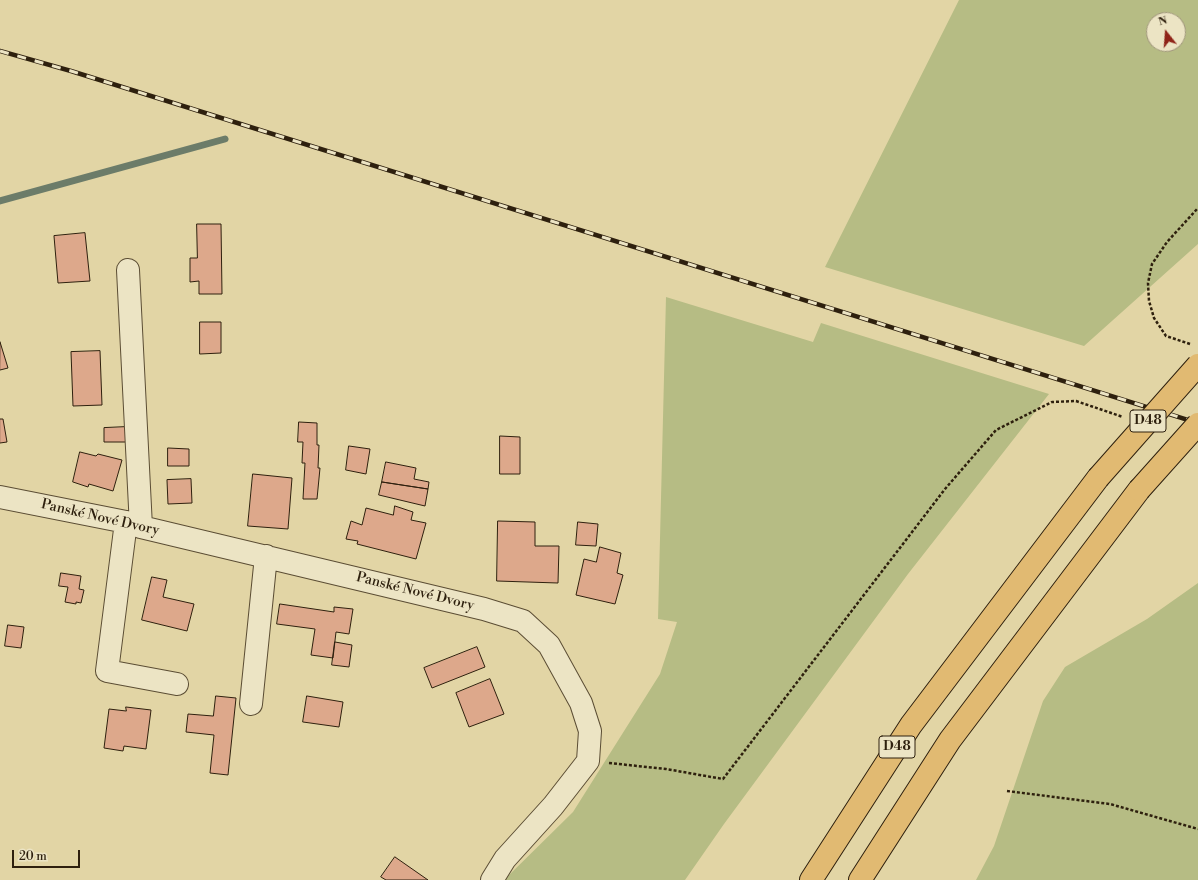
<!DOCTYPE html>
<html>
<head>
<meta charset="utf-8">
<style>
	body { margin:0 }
	#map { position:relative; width:1198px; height:880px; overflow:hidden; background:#e2d5a5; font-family:"Libre Bodoni",serif }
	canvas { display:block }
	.north { position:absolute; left:1146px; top:12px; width:40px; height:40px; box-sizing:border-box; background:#ece4c4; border:1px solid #a0967b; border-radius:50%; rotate:343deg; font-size:11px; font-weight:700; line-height:16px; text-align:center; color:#2e200e }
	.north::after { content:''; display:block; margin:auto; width:14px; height:18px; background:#8f2418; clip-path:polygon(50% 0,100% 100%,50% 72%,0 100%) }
	.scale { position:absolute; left:12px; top:850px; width:68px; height:18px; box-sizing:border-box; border:2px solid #2e200e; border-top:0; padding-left:5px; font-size:12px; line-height:14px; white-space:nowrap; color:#2e200e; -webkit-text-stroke:3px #ece4c4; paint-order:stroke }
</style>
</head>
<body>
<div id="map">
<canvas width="1198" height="880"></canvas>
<div class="north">N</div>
<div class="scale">20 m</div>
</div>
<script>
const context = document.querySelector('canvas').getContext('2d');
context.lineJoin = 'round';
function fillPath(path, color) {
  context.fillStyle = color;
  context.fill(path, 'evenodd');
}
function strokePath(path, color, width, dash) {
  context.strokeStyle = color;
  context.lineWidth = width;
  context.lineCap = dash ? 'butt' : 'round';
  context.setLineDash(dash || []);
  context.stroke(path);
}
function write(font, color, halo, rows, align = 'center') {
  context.font = font + ' "Libre Bodoni",serif';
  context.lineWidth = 3.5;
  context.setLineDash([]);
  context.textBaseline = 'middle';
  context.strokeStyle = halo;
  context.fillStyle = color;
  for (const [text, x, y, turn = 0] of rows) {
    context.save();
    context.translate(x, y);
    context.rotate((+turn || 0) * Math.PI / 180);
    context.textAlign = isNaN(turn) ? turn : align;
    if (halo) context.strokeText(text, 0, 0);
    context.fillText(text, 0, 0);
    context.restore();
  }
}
const green = new Path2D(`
	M959 0H1198V244L1084 346 825 267ZM1154 20H1178V44H1154Z
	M666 297 813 342 821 323 1049 394 908 574 724 824 685 880H504L573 812 660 674 677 622 658 619Z
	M1198 583V880H976L994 846 1043 701 1065 667 1147 619Z`);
const stream = new Path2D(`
	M0 201 225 139`);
const building = new Path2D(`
	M197 224H221L222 294H199V281L190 282V258H197Z
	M85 233 90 281 58 283 54 236Z
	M200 322H221V353L200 354Z
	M0 342 8 368 0 370Z
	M100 351 102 405 73 406 71 352Z
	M0 419H3L7 442 0 443Z
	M299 422 317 423V445H319L318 468H320L317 499H303L305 463H302L303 442H298Z
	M126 427V442H104V428Z
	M500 436 520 437V474H500Z
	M349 446 370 449 366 474 346 470Z
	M168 448 189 449V466H168Z
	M80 452 96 456 98 454 122 460 113 491 89 484 88 487 73 482Z
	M386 462 416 468 414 479 429 482 428 489 382 482Z
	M253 474 292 478 288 529 248 526Z
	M191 479 192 503 168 504 167 480Z
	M382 482 428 489 425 506 379 495Z
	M395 506 413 512 411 520 426 523 416 559 357 544 358 541 346 539 351 521 362 525 366 508 393 515Z
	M498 521 535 522V546H559L558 583 497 581Z
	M578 522 598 524 596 546 576 545Z
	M600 547 621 553 617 573 623 575 615 604 576 595 584 559 596 562Z
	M61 573 81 576 79 589 84 590 81 603 76 602V604L65 602 68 587 59 586Z
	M152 577 167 580 163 597 194 604 187 631 142 620Z
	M280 604 334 612V607L353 609 349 634 336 632 333 658 311 655 315 629 277 624Z
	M8 625 24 627 21 648 5 646Z
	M335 642 352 645 349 667 332 665Z
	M477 647 485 667 432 688 424 668Z
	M490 679 504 714 469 727 456 693Z
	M216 696 236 698 228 775 210 773 214 735 186 732 188 714 213 716Z
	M307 696 343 702 339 727 303 722Z
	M126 707 151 710 146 749 124 746 123 751 104 748 109 709 126 711Z
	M395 857 428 880H386L381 877Z`);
const path = new Path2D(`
	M1190 344 1166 336 1154 318 1149 301 1148 283 1152 264 1167 242 1198 208
	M609 763 666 769 723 779 945 489 996 430 1052 402 1076 401 1123 417
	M1007 791 1110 804 1198 829`);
const minor = new Path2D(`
	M128 270 141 527
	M0 497 126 522 141 527 484 609 523 621 549 645 581 703 590 731 588 761 553 806 505 859 492 880
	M126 522 107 671 177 684
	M251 704 266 556`);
const highway = new Path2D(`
	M811 880 911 725 1098 478
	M860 880 950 740 1139 490`);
const rail = new Path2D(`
	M0 51 71 71 1198 423`);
const highwayBridge = new Path2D(`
	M1098 478 1198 365
	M1139 490 1198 424`);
const shields = [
	[1148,421,36],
	[897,747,36]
];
const shieldNames = [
	["D48",1148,421],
	["D48",897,747]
];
const streetNames = [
	["Panské Nové Dvory",100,518,13],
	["Panské Nové Dvory",415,592,14]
];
fillPath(green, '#b6bc84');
strokePath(stream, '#6c7c69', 7);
fillPath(building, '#dda88b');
strokePath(building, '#2e200e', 1);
strokePath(minor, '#5b4d34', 24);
strokePath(highway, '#2e200e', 24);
strokePath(path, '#2e200e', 2.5, [3, 2]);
strokePath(minor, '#ece4c4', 22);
strokePath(highway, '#e1ba72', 22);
strokePath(rail, '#2e200e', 4.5);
strokePath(rail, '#ece4c4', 3, [9]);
strokePath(highwayBridge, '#2e200e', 24, []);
strokePath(highwayBridge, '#e1ba72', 22);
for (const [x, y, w] of shields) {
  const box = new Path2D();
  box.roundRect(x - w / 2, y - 11, w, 22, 3);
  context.fillStyle = '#ece4c4';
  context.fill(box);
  strokePath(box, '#2e200e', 1);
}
write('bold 13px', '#2e200e', null, shieldNames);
write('14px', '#2e200e', '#ece4c4', streetNames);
</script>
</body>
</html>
